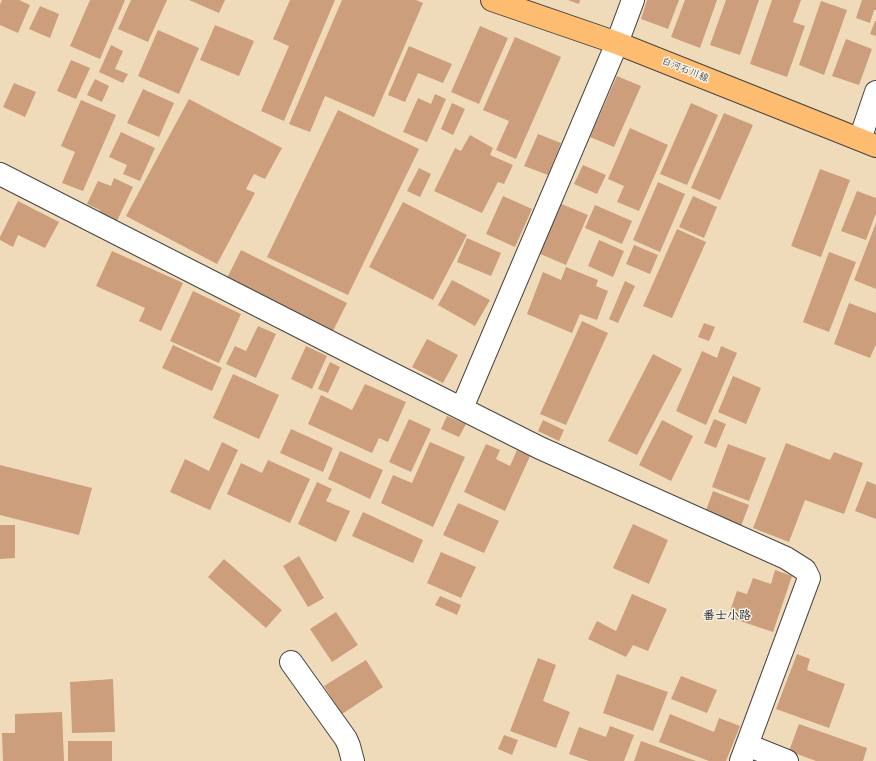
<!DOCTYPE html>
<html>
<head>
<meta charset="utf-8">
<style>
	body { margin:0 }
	canvas { display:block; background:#efdbba }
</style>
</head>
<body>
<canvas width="876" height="761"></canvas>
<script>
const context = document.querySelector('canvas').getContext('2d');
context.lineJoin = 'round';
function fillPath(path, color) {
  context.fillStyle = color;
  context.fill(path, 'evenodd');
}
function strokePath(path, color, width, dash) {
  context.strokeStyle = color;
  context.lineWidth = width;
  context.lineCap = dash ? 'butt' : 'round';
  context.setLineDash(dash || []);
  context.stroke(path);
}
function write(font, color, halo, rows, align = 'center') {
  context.font = font + ' Pangolin,"Klee One",sans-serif';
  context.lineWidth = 3;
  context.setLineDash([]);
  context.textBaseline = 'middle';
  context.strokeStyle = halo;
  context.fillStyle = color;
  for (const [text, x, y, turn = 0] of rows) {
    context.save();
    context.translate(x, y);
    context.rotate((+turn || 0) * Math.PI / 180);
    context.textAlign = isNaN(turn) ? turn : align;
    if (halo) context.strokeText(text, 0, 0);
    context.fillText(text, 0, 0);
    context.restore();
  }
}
const building = new Path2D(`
	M2 0H19L30 5 18 33 0 25V5Z
	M90 0H125L100 59 70 46Z
	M131 0H167L148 42 118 29Z
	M189 0H225L219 13Z
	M290 0H335L284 121 261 111 289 46 273 39Z
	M342 0H416L423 3 374 117 325 96 310 132 289 124Z
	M568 0H580L579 4Z
	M647 0H679L668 29 641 19Z
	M685 0H717L700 48 671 37Z
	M726 0H759L740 55 710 45Z
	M772 0H801L793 22 805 26 787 77 750 64Z
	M862 0H876V10H874L870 23 856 18Z
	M821 1 847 10 824 75 799 65Z
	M40 6 59 14 50 38 29 29Z
	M875 21H876V36L870 34Z
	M215 25 254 41 239 76 200 60Z
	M480 26 508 38 479 104 451 92Z
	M158 30 199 48 179 94 138 76Z
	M515 37 561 57 516 159 496 150 509 121 483 110Z
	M846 39 872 49 859 85 832 76Z
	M111 45 123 51 115 69 128 74 123 83 99 72Z
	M409 46 452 64 443 83 418 73 405 102 388 95Z
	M71 60 90 68 76 99 57 91Z
	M617 76 641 86 614 147 590 137Z
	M95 79 109 86 102 102 87 95Z
	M14 83 36 92 25 117 3 107Z
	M143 89 174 103 159 137 127 123Z
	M435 94 446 99 427 142 403 132 418 98 431 104Z
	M189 99 282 148 265 179 254 174 246 189 255 193 217 264 126 216Z
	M81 100 116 115 83 191 62 183 75 152 61 146Z
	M452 103 465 109 453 135 441 129Z
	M691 103 718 115 687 185 660 174Z
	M338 110 419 149 348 295 267 257Z
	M724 113 753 125 720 200 691 188Z
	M630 128 668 145 639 211 617 202 624 186 608 179Z
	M121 132 155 148 140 181 123 174 127 165 109 157Z
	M538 134 561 143 548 175 524 166Z
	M470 135 493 148 490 155 513 165 504 184 498 182 482 213 434 191 455 148 461 151Z
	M583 165 606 175 597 194 574 184Z
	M419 168 431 174 420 197 407 191Z
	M820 169 850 180 821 257 791 246Z
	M114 178 133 187 116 223 98 215 100 210 87 204 98 181 111 186Z
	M658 182 685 194 660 252 633 240Z
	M857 191 876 198V213L866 240 841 231Z
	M503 196 532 209 515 247 486 234Z
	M693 196 717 207 704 238 679 227Z
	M18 201 59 222 45 248 18 235 13 247 0 240V237Z
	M403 202 467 235 433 300 369 267Z
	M559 203 588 215 566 265 538 253Z
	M595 205 632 221 622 244 585 228Z
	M876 223V289L854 280Z
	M677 229 706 242 672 318 643 306Z
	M467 238 501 253 491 276 457 262Z
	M599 240 624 251 613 277 588 266Z
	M634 245 658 255 650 274 626 264Z
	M241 250 347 303 333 331 227 278Z
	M112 251 183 283 161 331 139 321 145 308 96 286Z
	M829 252 856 262 829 332 803 322Z
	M566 267 598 280 596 286 608 291 597 320 580 314 572 333 527 314 543 272 561 280Z
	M452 280 490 300 475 326 438 305Z
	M625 281 635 286 618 323 609 319Z
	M193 291 241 314 219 363 170 341Z
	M849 303 876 313V344L870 358 834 344Z
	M582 321 608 333 566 425 540 414Z
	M704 323 715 327 709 341 698 337Z
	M258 326 276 334 256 378 226 364 235 346 246 351Z
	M427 339 458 355 443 383 412 367Z
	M173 345 222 368 212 391 162 368Z
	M306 346 327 356 312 389 291 379Z
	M721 346 737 353 706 425 676 411 702 351 717 358Z
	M653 354 682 369 637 455 608 441Z
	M330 362 340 367 328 393 318 389Z
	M233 374 279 395 259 439 213 418Z
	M733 376 761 388 746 424 718 412Z
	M365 384 406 402 388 442 379 438 372 453 308 424 321 395 352 410Z
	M447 416 466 424 459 437 441 429Z
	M409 419 431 429 411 472 389 462Z
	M714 419 726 424 716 448 704 443Z
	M543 420 564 430 559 441 538 431Z
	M662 420 693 436 671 481 639 465Z
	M291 429 333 448 323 472 280 453Z
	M222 442 238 450 210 510 170 492 185 459 209 471Z
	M430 442 465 457 433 527 381 503 393 475 412 483Z
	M786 443 830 460 834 452 863 463 844 514 805 500 789 542 753 528Z
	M486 444 500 450 496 459 510 466 517 450 530 456 505 511 464 492Z
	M728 444 766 458 749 501 712 487Z
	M340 451 383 470 370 499 328 479Z
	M268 460 310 479 290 523 227 494 241 463 262 473Z
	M0 465 92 488 79 535 0 515Z
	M867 481 876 485V519L855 511Z
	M317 482 332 489 326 501 350 511 336 542 298 524Z
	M713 491 749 505 741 526 705 513Z
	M458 503 499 521 484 553 443 535Z
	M363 512 423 540 413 563 352 536Z
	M633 524 668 540 649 584 613 568Z
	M0 525H15V558L0 559Z
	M441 552 476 567 461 598 427 583Z
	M299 556 324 598 308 607 283 566Z
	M224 559 282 610 266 628 208 577Z
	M775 570 792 576 773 632 728 617 737 591 747 594 753 578 771 584Z
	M632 594 667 609 648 651 633 645 626 657 588 639 597 621 616 631Z
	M440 596 461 605 457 615 435 605Z
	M336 612 358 645 332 662 310 629Z
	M797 654 810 659 807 670 845 684 829 728 776 709Z
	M538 658 556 665 543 701 570 712 556 748 510 731Z
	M366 660 383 687 342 714 324 686Z
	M617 674 668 692 653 731 603 713Z
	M681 676 717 690 707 713 671 699Z
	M113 679 115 732 72 733 70 682Z
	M62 712 64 761H3L2 733H15V714Z
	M670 714 714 732 719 718 740 726 726 761H709L659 742Z
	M799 724 867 748 863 761H816L789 751Z
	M610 726 634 735 624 761H589L569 754 579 727 606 737Z
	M504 735 518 740 512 755 498 749Z
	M68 741H112V761H68Z
	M641 741 696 761H634Z`);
const minor = new Path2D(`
	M860 139 876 92
	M0 174 373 364 540 448 786 558 805 570 809 578 741 761
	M462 408 617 43 633 0
	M291 662 346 739 349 746 353 761
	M747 745 787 761`);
const major = new Path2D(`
	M492 0 617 43 876 146`);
const streetNames = [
	["白河石川線",685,70,22]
];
const quarterNames = [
	["番士小路",727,616]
];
fillPath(building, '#cc9e7b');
strokePath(minor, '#484540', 24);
strokePath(major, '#484540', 24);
strokePath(minor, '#fff', 22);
strokePath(major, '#febc70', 22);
write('10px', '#2b2b2b', '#f7f3e8', streetNames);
write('bold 12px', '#2b2b2b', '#f7f3e8', quarterNames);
</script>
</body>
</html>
